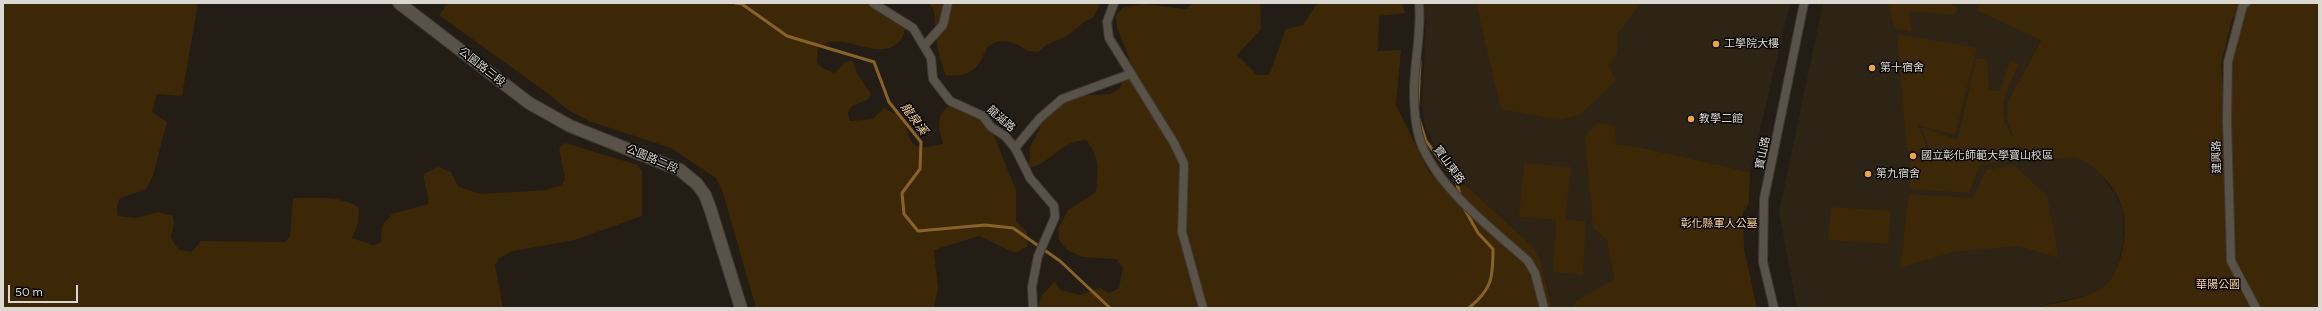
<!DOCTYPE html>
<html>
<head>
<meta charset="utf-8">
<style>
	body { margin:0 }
	#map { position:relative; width:2322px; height:311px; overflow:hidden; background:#231d15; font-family:Figtree,sans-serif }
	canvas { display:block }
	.frame { position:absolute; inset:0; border:4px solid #dbd7d1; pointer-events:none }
	.scale { position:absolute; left:8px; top:285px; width:70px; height:18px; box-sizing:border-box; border:2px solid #dbd7d1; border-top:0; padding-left:5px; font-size:12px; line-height:14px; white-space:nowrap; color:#dbd7d1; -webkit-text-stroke:3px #0a0805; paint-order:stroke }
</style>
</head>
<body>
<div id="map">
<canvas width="2322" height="311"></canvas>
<div class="frame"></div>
<div class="scale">50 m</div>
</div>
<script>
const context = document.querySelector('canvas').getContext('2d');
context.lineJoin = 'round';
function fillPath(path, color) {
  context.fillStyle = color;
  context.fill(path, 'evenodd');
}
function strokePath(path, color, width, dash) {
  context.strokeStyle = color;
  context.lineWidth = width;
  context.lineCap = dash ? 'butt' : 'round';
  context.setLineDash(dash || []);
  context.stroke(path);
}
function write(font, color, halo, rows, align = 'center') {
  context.font = font + ' Figtree,"Noto Sans TC",sans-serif';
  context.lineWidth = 3;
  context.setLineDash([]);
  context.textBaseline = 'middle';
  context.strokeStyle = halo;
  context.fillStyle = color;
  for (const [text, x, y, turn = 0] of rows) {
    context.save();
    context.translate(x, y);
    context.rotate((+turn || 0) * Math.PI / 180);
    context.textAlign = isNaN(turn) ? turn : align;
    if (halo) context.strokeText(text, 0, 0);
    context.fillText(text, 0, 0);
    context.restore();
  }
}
const built = new Path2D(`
	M1424 3H1790L1750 172 1643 148 1615 144V126L1607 240 1614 280 1576 301 1570 308H1552L1546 280 1531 245 1442 162 1425 126 1422 107 1426 22Z
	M1823 3H1978L1977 11 2041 39 2008 101 2032 154 2044 160 2065 157 2082 159 2098 171 2116 195 2123 210V241L2117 271 2103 288 2083 296 2032 308H1797L1779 212Z`);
const green = new Path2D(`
	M3 3H198L182 96 157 94 152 112 167 122 153 176 146 189 120 198 117 205 118 216 136 218 158 212 173 216 174 223 171 238 179 250 191 252 201 241 285 242 290 236 293 198C314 198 342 195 359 208L358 223 352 238 373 245 381 243 382 226 392 214 428 204C430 193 423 185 424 174L438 167 451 172 458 186 480 194 546 190 561 185 565 179 559 148 565 143 638 165 642 171V216L575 240 513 251 499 258 495 265 503 308H3Z
	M448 3H880L906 27C904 31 903 38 900 41 877 65 843 27 818 48L817 62 822 68 835 73 845 62 852 60 858 75 871 94 867 100 852 106 848 113 850 121 873 119 884 108 904 118C910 147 913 151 943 144 939 127 934 116 951 104L965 107 983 121 993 133 1016 190V221L1027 232 1028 246 1015 253 979 236 934 250 938 288 934 308H756L723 193 716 178 671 148 589 121 568 110 550 95 439 15Z
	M929 3H1100L1094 17C1083 21 1078 28 1068 35 1058 42 1048 41 1038 52L1027 51C1017 42 996 35 986 50 983 55 981 62 977 66 970 75 956 77 946 75 940 62 937 47 936 33 934 20 937 13 929 3Z
	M1193 3H1263L1260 5 1261 29 1237 55 1257 75H1269L1286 29 1303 25 1317 3 1402 4 1406 13 1379 16 1378 51 1401 50 1396 105 1429 172 1453 190 1465 184 1531 245 1540 258 1552 308H1037L1041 296 1055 281 1060 290 1080 295 1100 288 1109 293 1119 288 1123 267 1116 259 1082 257 1066 249 1059 240 1058 229 1068 210 1096 192C1098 173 1100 156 1086 140 1060 141 1052 163 1029 168L1030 147 1040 128V117L1047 108 1077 96 1110 94 1119 89 1128 69 1129 58 1117 27 1116 16 1122 8 1144 4 1186 9Z
	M1476 3H1641L1618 33 1617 53 1609 66 1616 81 1580 115 1558 120 1501 109Z
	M1888 3H1949L1958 8 1955 15 1909 11 1911 31 1894 28Z
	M1978 3H2319V308H2032C2054 303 2082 300 2102 288 2122 275 2128 232 2123 210 2118 190 2100 171 2084 161 2071 153 2058 161 2045 160 2035 159 2024 148 2016 143L2023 156 1979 166 1969 193 1910 189V154L1933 159 1921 127 1958 140 1976 59H1987L1989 90 2000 91 2010 60 2019 64C2007 91 1993 111 2014 138L2007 120 2008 101 2041 40 1977 11ZM2233 16 2235 26 2231 118 2234 245 2221 64Z
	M1897 34 1977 48 1955 135 1918 125 1930 155 1907 151Z
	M1596 123 1615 126 1616 144 1643 148 1750 172 1749 203 1743 212 1744 248 1757 308H1570L1576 301 1614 279 1607 240 1593 228 1585 136Z
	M1524 163 1571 167 1565 220 1586 221 1583 275 1553 272 1556 220 1519 217Z
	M2014 165 2047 196 2059 258 2019 246 1953 252 1900 268 1909 194 1973 198 1986 170Z
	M1831 207 1891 211 1888 244 1828 240Z`);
const stream = new Path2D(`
	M735 3 742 4 787 36 874 62 889 102 921 142 920 169 902 193 904 214 918 231 985 225 1013 228 1060 261 1110 308
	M1418 105 1420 61
	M1419 119 1426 141 1456 180 1460 195
	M1464 208 1478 233 1493 249C1493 278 1492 289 1469 308`);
const street = new Path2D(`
	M873 3 913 28 931 58 933 79 950 101 983 116 991 127 1005 136 1015 148 1030 178 1054 206 1055 217 1038 256 1032 287 1033 308
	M1114 3 1107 22 1109 38 1174 143 1184 164 1182 232 1203 308
	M1419 3C1422 32 1414 62 1414 91 1414 109 1415 131 1423 148 1442 191 1493 230 1528 261L1535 273 1544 308
	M2246 3 2243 5 2228 62 2227 121 2231 261 2256 308
	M924 46 943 25 948 3
	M1015 148 1040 118 1062 99 1130 74
	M1774 308 1763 262 1764 199 1804 3`);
const secondary = new Path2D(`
	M399 3 529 103 570 126 680 170 697 184 705 195 710 208 741 308`);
const markers = [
	[1716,44,4,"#eca93a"],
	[1872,68,4,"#eca93a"],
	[1691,119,4,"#eca93a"],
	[1913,156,4,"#eca93a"],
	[1868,174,4,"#eca93a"]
];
const poiNames = [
	["工學院大樓",1724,44],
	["第十宿舍",1880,68],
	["教學二館",1699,119],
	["國立彰化師範大學寶山校區",1921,156],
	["第九宿舍",1876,174]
];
const streetNames = [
	["公園路三段",482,67,38],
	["龍涎路",1001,119,41],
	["寶山路",1763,153,-78],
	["建興路",2217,157,-91],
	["公園路二段",652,159,23],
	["寶山東路",1449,165,54]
];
const parkNames = [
	["彰化縣軍人公墓",1719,224],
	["華陽公園",2218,285]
];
const waterNames = [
	["龍泉溪",914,119,53]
];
fillPath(built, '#2d2416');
fillPath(green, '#3c2706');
strokePath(stream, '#896325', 3);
strokePath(street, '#3e3934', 10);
strokePath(secondary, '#3e3934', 14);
strokePath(street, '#595249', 8);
strokePath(secondary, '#595249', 12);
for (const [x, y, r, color] of markers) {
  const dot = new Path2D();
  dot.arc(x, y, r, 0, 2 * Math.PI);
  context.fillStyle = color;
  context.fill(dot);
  strokePath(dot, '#0a0805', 1.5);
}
write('11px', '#dbd7d1', '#0a0805', poiNames, 'left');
write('11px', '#dbd7d1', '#0a0805', streetNames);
write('11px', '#fad298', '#0a0805', parkNames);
write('italic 12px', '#fdd49a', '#0a0805', waterNames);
</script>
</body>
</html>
